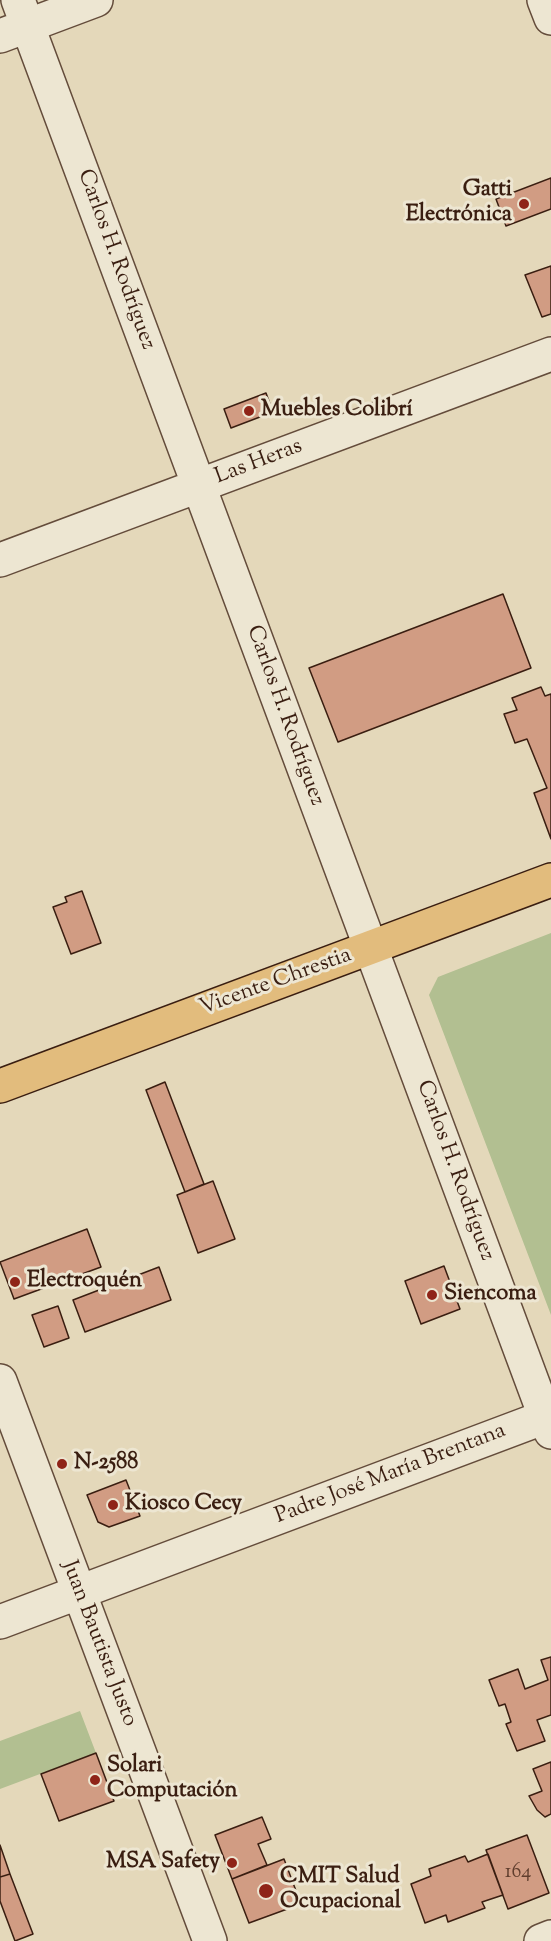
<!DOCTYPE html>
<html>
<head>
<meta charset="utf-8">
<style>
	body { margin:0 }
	canvas { display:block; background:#e4d8ba }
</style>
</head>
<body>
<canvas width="551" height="1941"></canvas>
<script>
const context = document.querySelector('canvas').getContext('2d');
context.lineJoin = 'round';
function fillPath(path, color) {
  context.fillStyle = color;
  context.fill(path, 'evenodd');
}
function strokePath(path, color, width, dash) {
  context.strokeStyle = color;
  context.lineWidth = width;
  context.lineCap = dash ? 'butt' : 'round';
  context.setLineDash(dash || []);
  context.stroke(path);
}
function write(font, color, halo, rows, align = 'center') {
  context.font = font + ' "Sorts Mill Goudy",serif';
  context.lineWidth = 6;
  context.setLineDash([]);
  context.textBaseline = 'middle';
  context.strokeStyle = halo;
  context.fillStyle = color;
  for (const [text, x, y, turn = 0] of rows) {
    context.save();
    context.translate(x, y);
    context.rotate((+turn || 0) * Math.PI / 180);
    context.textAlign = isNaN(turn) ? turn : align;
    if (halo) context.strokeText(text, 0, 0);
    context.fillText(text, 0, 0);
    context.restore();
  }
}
const green = new Path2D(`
	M551 933V1315L429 995 438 977Z
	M80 1711 96 1753 0 1789V1741Z`);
const building = new Path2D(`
	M551 178V209L506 226 496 199Z
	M551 266V314L542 317 525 275Z
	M266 393 273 412 231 428 224 409Z
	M503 594 531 668 338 742 309 668Z
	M541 687 545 696 551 694V839L534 793 547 788 527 739 515 743 504 714 517 710 512 698Z
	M82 891 101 943 71 954 53 907 67 902 65 897Z
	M165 1082 204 1184 185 1192 146 1090Z
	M213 1181 235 1239 198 1253 177 1195Z
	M87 1229 101 1267 14 1299 0 1262Z
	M444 1266 460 1309 421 1324 405 1281Z
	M159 1267 171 1300 85 1332 73 1300Z
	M58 1306 69 1338 44 1347 32 1315Z
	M126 1480 140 1516 109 1527 98 1522 87 1495Z
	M551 1657V1715L537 1720 545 1741 517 1751 506 1724 511 1722 505 1704 499 1706 489 1680 518 1669 525 1689 548 1680 541 1660Z
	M96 1753 114 1801 59 1821 41 1774Z
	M551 1762V1814L545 1817 537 1810 529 1796 542 1791 533 1769Z
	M262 1817 271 1839 258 1844 267 1865 232 1879 215 1835Z
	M527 1835 549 1893 508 1909 486 1850Z
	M0 1845 10 1874 0 1877Z
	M488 1854 503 1895 482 1902 485 1908 448 1922 446 1915 425 1923 411 1884 431 1876 429 1869 465 1856 468 1862Z
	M284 1859 301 1904 249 1923 232 1879Z
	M10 1874 33 1934 15 1941 0 1901V1877Z`);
const minor = new Path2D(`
	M18 0 551 1432
	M544 0 551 18
	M0 36 96 0
	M0 560 551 354
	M0 1381 210 1941
	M0 1622 545 1417
	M541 1941 551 1937`);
const major = new Path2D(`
	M0 1086 551 880`);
const markers = [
	[524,204,6,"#8f2418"],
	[249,411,6,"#8f2418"],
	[15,1282,6,"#8f2418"],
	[432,1295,6,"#8f2418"],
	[62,1464,6,"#8f2418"],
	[113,1505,6,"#8f2418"],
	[95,1780,6,"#8f2418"],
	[232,1863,6,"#8f2418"],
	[266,1891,8,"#8f2418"]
];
const numberNames = [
	["164",518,1874]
];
const poiNames = [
	["Gatti",512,191,"right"],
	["Electrónica",512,216,"right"],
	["Muebles Colibrí",261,411],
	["Electroquén",27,1282],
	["Siencoma",444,1295],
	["N-2588",74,1464],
	["Kiosco Cecy",125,1505],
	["Solari",107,1767],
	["Computación",107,1792],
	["MSA Safety",220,1863,"right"],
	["CMIT Salud",280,1878],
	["Ocupacional",280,1903]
];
const streetNames = [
	["Carlos H. Rodríguez",115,260,70],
	["Las Heras",259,463,-21],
	["Carlos H. Rodríguez",284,716,70],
	["Vicente Chrestia",276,983,-20],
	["Carlos H. Rodríguez",454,1171,70],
	["Padre José María Brentana",391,1475,-21],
	["Juan Bautista Justo",98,1644,69]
];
fillPath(green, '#b2bf91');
fillPath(building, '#d19c83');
strokePath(building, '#3a1e11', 1.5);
strokePath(minor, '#644c3b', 36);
strokePath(major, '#3a1e11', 36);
strokePath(minor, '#ede6d2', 33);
strokePath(major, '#e2bc7d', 33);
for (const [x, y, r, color] of markers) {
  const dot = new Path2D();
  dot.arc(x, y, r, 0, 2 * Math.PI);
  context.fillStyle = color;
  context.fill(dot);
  strokePath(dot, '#ede6d2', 2);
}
write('20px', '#603e2e', null, numberNames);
write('bold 22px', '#3a1e11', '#ede6d2', poiNames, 'left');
write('22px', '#3a1e11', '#ede6d2', streetNames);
</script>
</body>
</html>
